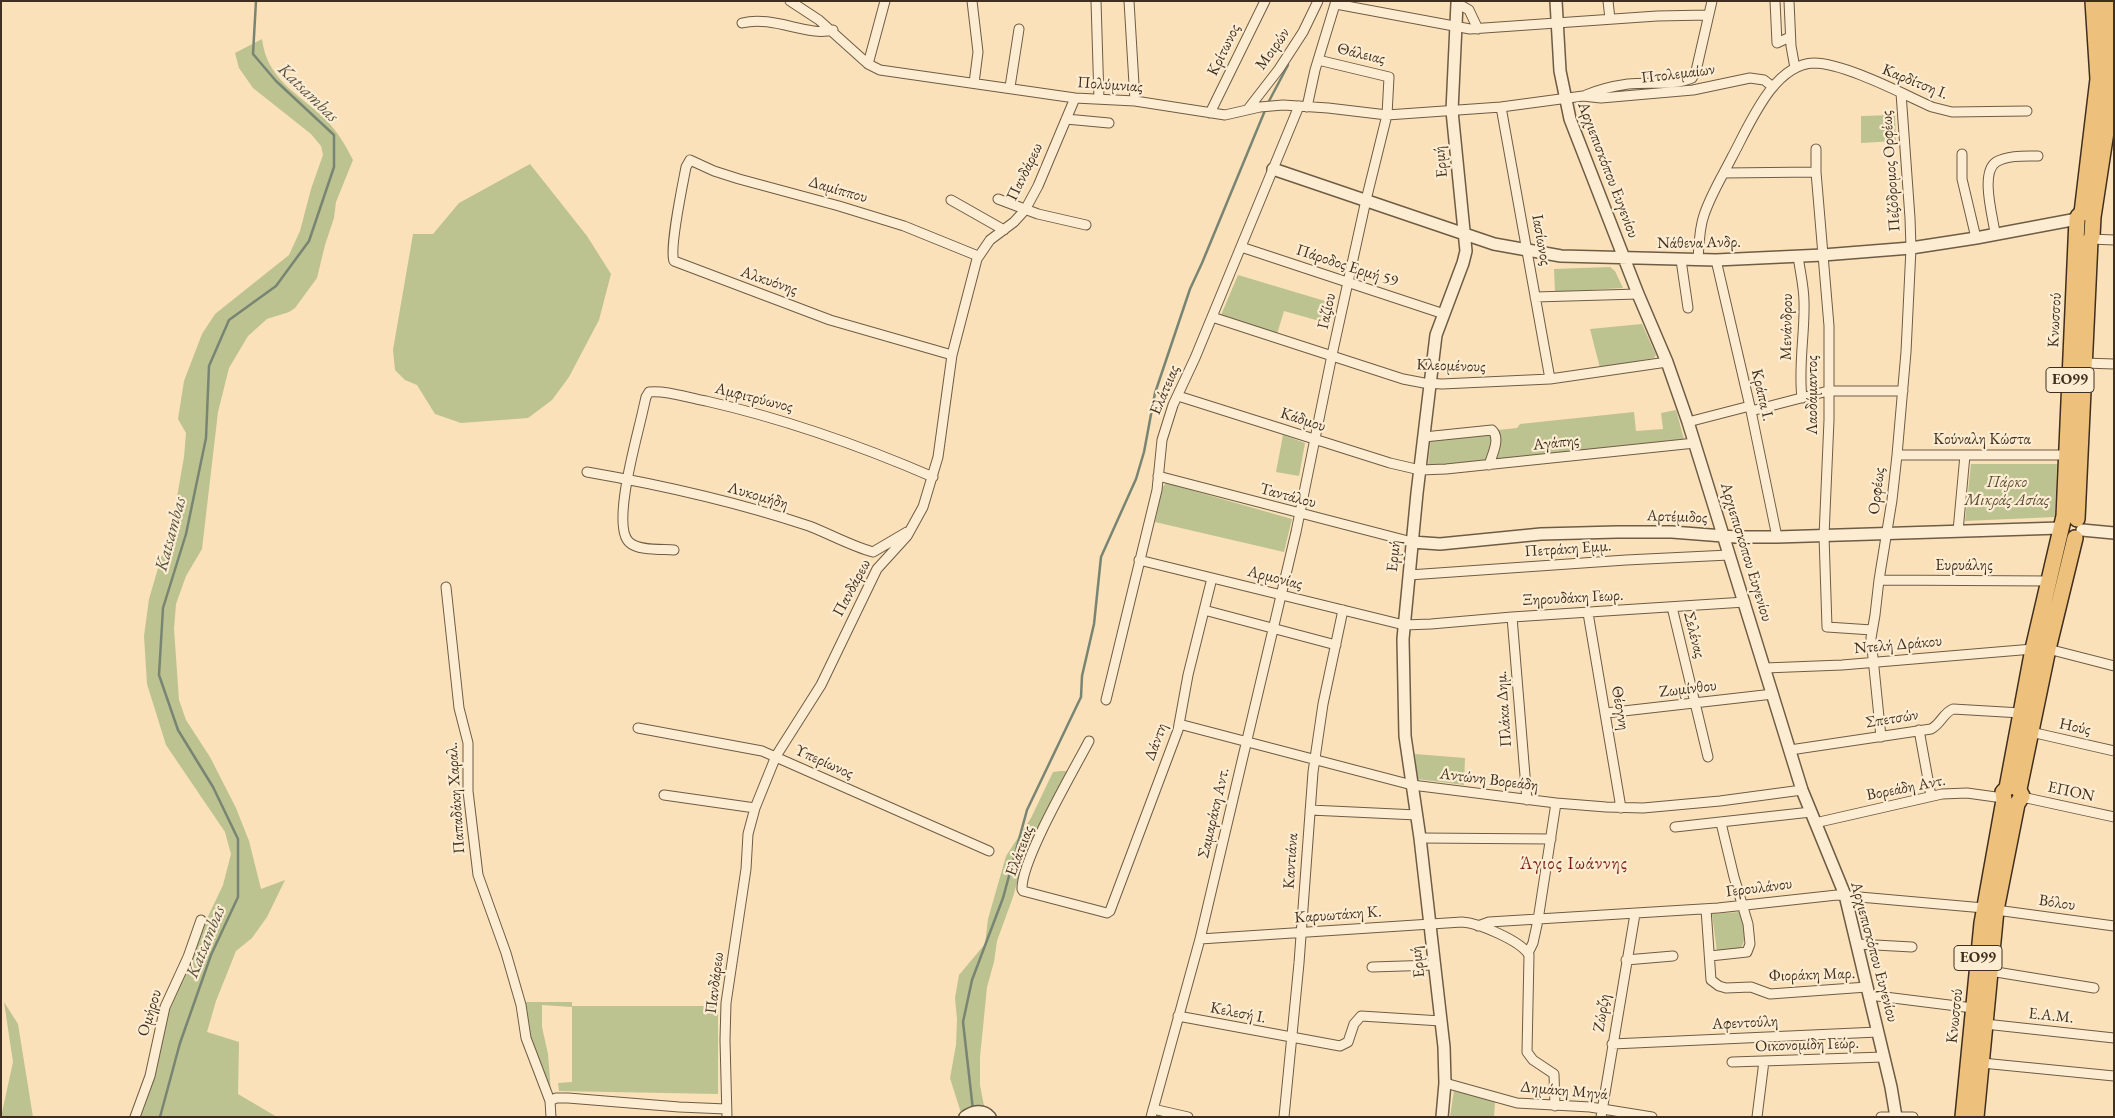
<!DOCTYPE html>
<html>
<head>
<meta charset="utf-8">
<style>
	body { margin:0 }
	#map { position:relative; width:2115px; height:1118px; overflow:hidden; background:#fae1b9; font-family:"EB Garamond",serif }
	canvas { display:block }
	.frame { position:absolute; inset:0; border:2px solid #402f1e; pointer-events:none }
</style>
</head>
<body>
<div id="map">
<canvas width="2115" height="1118"></canvas>
<div class="frame"></div>
</div>
<script>
const context = document.querySelector('canvas').getContext('2d');
context.lineJoin = 'round';
function fillPath(path, color) {
  context.fillStyle = color;
  context.fill(path, 'evenodd');
}
function strokePath(path, color, width, dash) {
  context.strokeStyle = color;
  context.lineWidth = width;
  context.lineCap = dash ? 'butt' : 'round';
  context.setLineDash(dash || []);
  context.stroke(path);
}
function write(font, color, halo, rows, align = 'center') {
  context.font = font + ' "EB Garamond",serif';
  context.lineWidth = 4.5;
  context.setLineDash([]);
  context.textBaseline = 'middle';
  context.strokeStyle = halo;
  context.fillStyle = color;
  for (const [text, x, y, turn = 0] of rows) {
    context.save();
    context.translate(x, y);
    context.rotate((+turn || 0) * Math.PI / 180);
    context.textAlign = isNaN(turn) ? turn : align;
    if (halo) context.strokeText(text, 0, 0);
    context.fillText(text, 0, 0);
    context.restore();
  }
}
const green = new Path2D(`
	M262 39C267 80 298 93 325 119 337 131 345 144 353 160L336 202 334 218 325 245 317 278 295 308 289 312 267 319 248 336 229 368 218 412 202 549 186 576 176 604 174 629 179 700 186 720 210 757 236 808 249 841 261 889 285 880 267 917 252 938 236 951 216 1001 207 1032 239 1042 238 1094 277 1117H138L157 1064 169 1012 203 927 223 885 231 854 225 832 166 745 147 684 144 636 149 599 174 514 184 457 186 433 178 419 184 381 202 334 215 314 289 255 300 231 311 189 323 155 321 146 311 134 253 88 239 68 235 53Z
	M1895 115 1896 141 1861 143V116Z
	M530 164 587 236 611 274 599 320 569 377 552 400 528 418 461 423 435 414 417 385 405 380 395 370 393 350 413 234H433L459 203Z
	M1610 267 1615 271 1623 288 1555 292 1554 269Z
	M1238 275 1335 304 1330 324 1284 311 1277 334 1221 315Z
	M1642 324 1656 355 1654 358 1600 368 1590 329Z
	M1676 410 1684 439 1428 466 1431 437 1517 428 1520 424 1634 412 1636 431 1663 429 1661 413Z
	M1283 435 1305 443 1299 476 1276 472Z
	M1971 464H2057L2055 517 1965 521Z
	M1166 483 1292 519 1284 552 1155 522 1162 488Z
	M1415 754 1465 758 1464 785 1417 779Z
	M1061 771H1071L1025 854 1013 897 997 941 994 962 987 987 980 1057V1085L984 1106 972 1108 962 1116 950 1078 956 1045 957 1019 955 998 959 975 985 944 988 919 1006 856 1031 818 1053 772Z
	M1739 912 1741 914C1743 925 1748 940 1740 949L1717 952 1712 914Z
	M4 1002 18 1024 33 1117H1L13 1062Z
	M524 1002H572V1006H718V1094L559 1091 558 1083 572 1082V1007L542 1005V1027L548 1054 551 1093 528 1037Z
	M1454 1090 1495 1102 1494 1117H1450Z`);
const stream = new Path2D(`
	M1268 103 1288 65
	M973 1110 963 1022 972 980 1003 898 1027 810 1081 697 1082 676 1094 624 1101 557 1136 479 1144 452 1155 393 1190 289 1202 263 1266 108
	M160 1117 180 1043 211 955 238 897V839L213 787 178 730 159 675 163 608 186 534 206 438 209 366 229 320 276 286 309 241 334 167V135L276 81 253 54 256 1`);
const minor = new Path2D(`
	M790 1 819 20 868 64 880 70 1075 98 1135 101 1225 115 1260 107 1283 105 1328 108 1387 115 1501 107 1583 96 1601 98 1693 90 1750 78 1764 80 1773 87
	M972 1 978 52 974 83
	M1096 1 1099 99
	M1129 1 1135 101
	M1457 1V3L1469 10 1478 29
	M1608 1 1610 19
	M1775 1 1777 43 1790 37
	M1789 1 1791 46 1795 68
	M1336 4 1470 29 1657 16 1708 15
	M742 23C774 15 807 37 833 30
	M868 64 885 1
	M1010 87 1019 29
	M1586 95C1600 89 1614 86 1628 84 1649 82 1673 86 1692 78L1696 71 1712 1
	M1307 107 1315 70 1336 1
	M1501 107 1550 379
	M1248 109 1279 69 1303 32 1318 1
	M1210 113 1265 1
	M1066 119 1109 123
	M1816 149V172L1829 326V420L1824 536 1827 627 1872 630
	M1962 154V179L1976 238
	M1724 173 1816 172
	M998 199 1038 214 1086 225
	M951 200 1004 230
	M1995 233C1993 217 1980 173 1996 162 2008 155 2025 156 2038 156
	M2091 239 2114 240
	M1241 247 1444 314
	M1798 256C1800 271 1804 287 1804 302 1805 334 1798 366 1802 398
	M1681 260 1688 308
	M1698 260C1699 245 1699 229 1704 215 1711 194 1723 175 1732 157 1749 126 1773 64 1814 63 1844 63 1903 94 1932 107L1952 112 2027 111
	M1716 260 1751 411 1777 537
	M1535 297 1638 294
	M1212 317 1403 379 1424 383 1442 384 1550 379 1667 362
	M952 355 830 320 674 261C669 249 683 183 686 167L690 160 714 171 739 179 839 206 904 226 978 256
	M2084 363 2114 364
	M1178 396 1390 463 1420 470 1446 469 1695 443
	M1751 411 1828 391H1903
	M1688 422 1750 406
	M1424 437 1492 430C1501 438 1492 455 1489 465
	M1897 455H2066
	M587 472C662 485 737 502 809 526 830 534 851 546 873 552L907 532
	M1158 476 1412 542
	M1958 531 1965 455
	M674 550C662 549 638 551 629 542 611 525 638 434 643 410L646 397 649 392C667 390 688 398 706 401 785 419 859 445 933 477
	M1139 560 1404 625 1431 624 1512 617 1745 602
	M1409 575 1626 560 1729 555
	M1879 580 2050 581
	M446 587 459 708 468 743V791L478 875 506 953 521 1005 526 1038 550 1101 551 1117
	M1672 607 1708 757
	M1204 610 1336 645
	M1588 613 1621 808
	M1512 617 1527 800
	M2048 649 2114 666
	M1765 668 1842 665 2033 649
	M1106 700 1157 490 1162 440 1173 405 1195 358 1299 106
	M1606 713 1773 694
	M1179 724 1412 785 1556 803 1606 807 1643 808 1720 801 1802 790
	M638 728 762 751 989 851
	M1919 730 1931 796
	M2031 732 2114 751
	M1881 737 1871 638 1875 615 1879 580 1892 500 1897 455 1906 352 1911 248 1910 218 1901 93
	M1089 741C1074 770 1021 860 1022 889L1023 891 1107 913 1110 911 1178 730 1188 675 1212 578
	M1790 750 1931 729C1941 724 1943 713 1953 709L2021 713
	M664 795 755 808
	M2022 797 2114 817
	M1310 810 1417 815
	M1815 823 1942 794 1967 793 2003 798
	M1675 827 1811 812
	M1420 838 1551 839
	M1706 909 1711 980 1719 986 1726 988 1751 987 1770 994 1867 987
	M1996 910 2114 926
	M1478 926 1489 922 1718 908 1837 895 1984 908
	M1200 939 1462 922C1479 923 1521 941 1529 955L1527 1052 1533 1060 1554 1074 1555 1106
	M1857 944 1912 947
	M1528 953 1533 943 1538 920 1556 803
	M1710 956 1747 952 1750 944 1748 924 1734 877 1721 823
	M1626 960 1673 956
	M1372 967 1435 965
	M1990 971 2094 988
	M1869 995 1973 1008
	M1178 1016 1340 1046 1348 1042 1354 1024 1361 1016 1441 1021
	M1985 1024 2114 1038
	M1612 1044 1878 1032
	M1732 1062 1884 1057
	M1982 1063 2114 1076
	M1445 1083 1517 1103 1590 1107 1652 1117
	M550 1101 556 1098H568L679 1107 726 1109
	M1153 1109 1188 1117
	M135 1117 150 1076 165 1007 188 957 201 920
	M727 1117 725 1040 726 1003 746 869 748 834 755 808 776 756 821 685 877 569 907 536 923 507 938 457 952 355 977 259 990 240 1014 222 1025 210 1038 186 1075 98
	M1151 1117 1200 939 1296 532 1332 355 1366 200 1387 115 1389 77 1318 60
	M1284 1117 1299 963 1313 772 1323 704 1343 610
	M1601 1117 1635 914
	M1757 1117 1764 1061
	M1881 1117H1913`);
const tertiary = new Path2D(`
	M1556 1 1560 71 1570 119 1638 294 1667 362 1688 422 1802 790 1845 895 1891 1087 1896 1117
	M1273 169 1494 244 1561 256 1716 260 1823 255 1911 248 1976 238 2077 219
	M2082 530 2114 533
	M1412 542 1440 544 1541 534 1617 532H1672L1736 537H1777L2060 528
	M965 1117C973 1111 983 1109 990 1117
	M1442 1117 1445 1083 1444 1047 1420 838 1405 736 1403 639 1417 493 1436 335 1463 263 1466 251 1452 111 1457 3`);
const primary = new Path2D(`
	M2082 213 2098 79 2093 1
	M2077 519 2090 241 2092 236 2093 217 2107 125 2112 81 2107 1
	M2019 789 2048 649 2075 538
	M1963 1117 1982 923 2004 800 2003 792 2007 788 2033 649 2064 516 2077 219C2080 211 2088 210 2093 217
	M1976 1117 1996 910 2017 804 2022 796 2018 788 2012 786 2007 788`);
const shields = [
	[2070,380,48],
	[1978,958,48]
];
const shieldNames = [
	["ΕΟ99",2070,380],
	["ΕΟ99",1978,958]
];
const streetNames = [
	["Μοιρών",1273,49,-55],
	["Κρίτωνος",1224,50,-64],
	["Θάλειας",1361,54,13],
	["Πτολεμαίων",1678,74,-7],
	["Καρδίτση Ι.",1915,82,22],
	["Πολύμνιας",1110,85,4],
	["Ερμή",1441,162,-96],
	["Αρχιεπισκόπου Ευγενίου",1608,170,69],
	["Πεζόδρομος Ορφέως",1891,171,-94],
	["Πανδάρεω",1025,172,-64],
	["Δαμίππου",838,190,16],
	["Ιασίωνος",1541,240,80],
	["Νάθενα Ανδρ.",1699,243,-1],
	["Πάροδος Ερμή 59",1347,266,18],
	["Αλκυόνης",769,281,19],
	["Γαζίου",1327,311,-77],
	["Κνωσσού",2055,320,-87],
	["Μενάνδρου",1787,327,-89],
	["Κλεομένους",1451,366,2],
	["Ελάτειας",1165,390,-67],
	["Κράπα Ι.",1762,395,77],
	["Λαοδάμαντος",1813,395,-90],
	["Αμφιτρύωνος",754,398,14],
	["Κάδμου",1303,420,18],
	["Κούναλη Κώστα",1982,440],
	["Αγάπης",1556,443,-6],
	["Ορφέως",1877,491,-83],
	["Λυκομήδη",758,496,16],
	["Ταντάλου",1288,496,15],
	["Αρτέμιδος",1677,517,2],
	["Πετράκη Εμμ.",1568,549,-4],
	["Αρχιεπισκόπου Ευγενίου",1746,552,73],
	["Ερμή",1394,556,-84],
	["Ευρυάλης",1964,566],
	["Αρμονίας",1275,578,14],
	["Πανδάρεω",852,588,-62],
	["Ξηρουδάκη Γεωρ.",1573,598,-3],
	["Σελένας",1694,635,76],
	["Ντελή Δράκου",1898,645,-5],
	["Ζωμίνθου",1688,689,-7],
	["Θέογνη",1620,708,80],
	["Πλάκα Δημ.",1504,709,-94],
	["Σπετσών",1892,719,-9],
	["Ηούς",2075,727,12],
	["Δάντη",1156,742,-70],
	["Υπερίωνος",824,762,24],
	["Αντώνη Βορεάδη",1489,780,7],
	["Βορεάδη Αντ.",1906,788,-11],
	["ΕΠΟΝ",2071,792,12],
	["Παπαδάκη Χαραλ.",456,798,-94],
	["Σαμαράκη Αντ.",1214,813,-77],
	["Ελάτειας",1020,851,-69],
	["Καντιάνα",1291,861,-86],
	["Γερουλάνου",1759,888,-7],
	["Βόλου",2057,903,8],
	["Καρυωτάκη Κ.",1338,915,-4],
	["Αρχιεπισκόπου Ευγενίου",1874,952,75],
	["Ερμή",1418,962,-97],
	["Φιοράκη Μαρ.",1812,975,-2],
	["Πανδάρεω",715,983,-83],
	["Ομήρου",150,1013,-73],
	["Κελεσή Ι.",1238,1013,11],
	["Ζώρζη",1602,1013,-81],
	["Κνωσσού",1955,1016,-84],
	["Ε.Α.Μ.",2051,1016,6],
	["Αφεντούλη",1745,1023,-3],
	["Οικονομίδη Γεώρ.",1807,1045,-2],
	["Δημάκη Μηνά",1564,1091,5]
];
const parkNames = [
	["Πάρκο",2007,483],
	["Μικράς Ασίας",2007,501]
];
const waterNames = [
	["Katsambas",308,93,44],
	["Katsambas",171,534,-75],
	["Katsambas",206,942,-68]
];
const neighbourhoodNames = [
	["Άγιος Ιωάννης",1574,864]
];
fillPath(green, '#bcc390');
strokePath(stream, '#798573', 2.5);
strokePath(minor, '#6e5c45', 11);
strokePath(tertiary, '#6e5c45', 14);
strokePath(primary, '#402f1e', 18);
strokePath(minor, '#fcecd2', 9);
strokePath(tertiary, '#fcecd2', 11);
strokePath(primary, '#edc07c', 15);
for (const [x, y, w] of shields) {
  const box = new Path2D();
  box.roundRect(x - w / 2, y - 12.5, w, 25, 4);
  context.fillStyle = '#fcecd2';
  context.fill(box);
  strokePath(box, '#402f1e', 1);
}
write('bold 15px', '#402f1e', null, shieldNames);
write('16px', '#402f1e', '#fcecd2', streetNames);
write('italic 16px', '#594d35', '#fcecd2', parkNames);
write('italic 18px', '#585341', '#fcecd2', waterNames);
context.letterSpacing = '1px';
write('18px', '#7a1f14', '#fcecd2', neighbourhoodNames);
context.letterSpacing = '0px';
</script>
</body>
</html>
